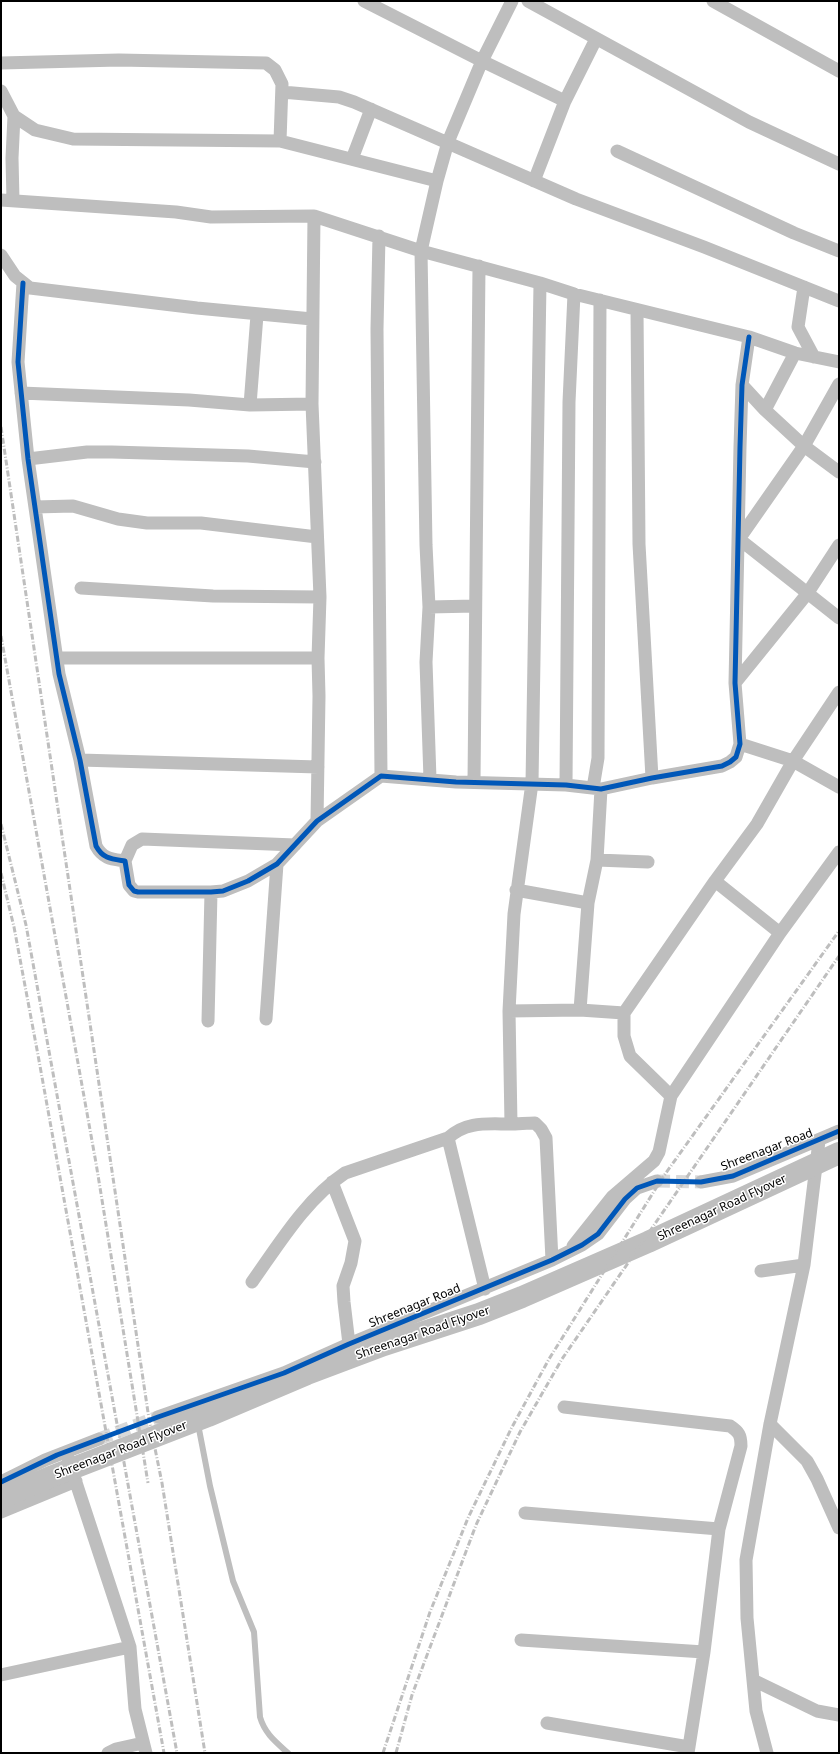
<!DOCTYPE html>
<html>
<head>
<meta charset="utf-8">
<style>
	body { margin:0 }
	#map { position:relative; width:840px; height:1754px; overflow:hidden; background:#fff; font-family:"Noto Sans",sans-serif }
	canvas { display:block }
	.frame { position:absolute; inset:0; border:2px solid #000; pointer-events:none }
</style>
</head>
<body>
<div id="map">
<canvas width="840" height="1754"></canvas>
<div class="frame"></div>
</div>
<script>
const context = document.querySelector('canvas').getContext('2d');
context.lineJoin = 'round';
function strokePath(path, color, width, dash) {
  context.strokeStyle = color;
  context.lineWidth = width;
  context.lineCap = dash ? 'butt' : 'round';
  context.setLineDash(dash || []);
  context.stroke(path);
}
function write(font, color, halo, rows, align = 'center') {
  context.font = font + ' "Noto Sans",sans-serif';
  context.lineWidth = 3;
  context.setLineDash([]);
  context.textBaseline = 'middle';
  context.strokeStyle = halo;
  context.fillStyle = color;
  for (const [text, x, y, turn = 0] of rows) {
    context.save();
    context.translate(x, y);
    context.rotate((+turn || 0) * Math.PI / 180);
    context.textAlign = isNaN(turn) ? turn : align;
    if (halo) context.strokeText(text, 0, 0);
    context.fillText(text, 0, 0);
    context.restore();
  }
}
const streetTunnel = new Path2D(`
	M657 1181 701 1182
	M99 1439 158 1417`);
const lane = new Path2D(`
	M198 1424 210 1486 233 1581 254 1632 260 1717C265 1734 276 1742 288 1753`);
const street = new Path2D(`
	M364 1 482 61 565 101
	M528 1 749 122 839 164
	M713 1 839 71
	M1 63 119 60 266 63 275 70 282 84 280 141
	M1 91 14 116 12 158 13 200
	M282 92 339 97 354 102 576 199 704 247 839 301
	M14 116 35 130 73 139 280 141 437 181
	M617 151 794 233 839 251
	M352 159 371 109
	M534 181 565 101 596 39
	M1 200 176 212 211 217 314 216 421 251 540 283 574 294 749 337 795 353 839 362
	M314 216 312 404 320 597 318 658 319 696 317 821
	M379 236 377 329 381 776
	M1 255 15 276 30 288 197 308 312 319
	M23 283 18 362 28 459 59 674 80 760 96 846C103 859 112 859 125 861L129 885 134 891 138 892H211L223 891 248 881 277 864 317 821 381 776 456 782 566 785 601 789 652 778 722 766 730 762 736 757 740 744 735 683 740 447 742 385 749 337
	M804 287 798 327 814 357
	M637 310 639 544 652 778
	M795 353 765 410 804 446 839 472
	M839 384 804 446 739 539 839 618
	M742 385 765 410
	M21 393 189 400 250 405 312 404
	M250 405 257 315
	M28 459 87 452H112L248 456 315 462
	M35 507 73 506 118 519 147 523H201L317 537
	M81 588 213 596 320 597
	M429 607 426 545 421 251 437 181 448 142 482 61 512 1
	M57 658H318
	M735 683 807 594 839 545
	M740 744 793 761 839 787
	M80 760 318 767
	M430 779 426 662 429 607 475 606
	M474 782 479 266
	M566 785 569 402 574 294
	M593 788 598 758 600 300
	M597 860 648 862
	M125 861 132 845 142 839 295 845
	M715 881 780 933
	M516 890 588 903
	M580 1010 588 903 597 860 601 789
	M509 1011 580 1010 624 1013
	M266 1019 277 864
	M208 1021 211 892
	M671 1096 630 1056 624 1036V1013L715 881 757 824 793 761 839 692
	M511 1124 509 1011 514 914 532 783 540 283
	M448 1138 485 1289
	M332 1182 355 1241 351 1263 343 1286 344 1302 349 1344
	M701 1182 733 1176 839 1131
	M573 1246 612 1197 654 1161 659 1152 671 1096 780 933 839 852
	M761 1271 804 1265
	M252 1282C279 1244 306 1199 345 1173L448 1138C466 1121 487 1124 510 1124 518 1124 527 1123 535 1123L541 1129 546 1138 552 1260
	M564 1407 730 1426C739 1432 741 1435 741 1446L719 1529 704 1652 688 1753
	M158 1417 284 1373 349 1344 552 1260 582 1245 598 1234 625 1199 637 1188 657 1181
	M770 1424 807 1461 817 1479 839 1528
	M66 1452 130 1647 135 1709 146 1753
	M1 1482 45 1460 99 1439
	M1 1512 76 1481
	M525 1513 719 1529
	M521 1640 704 1652
	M1 1675 130 1647
	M753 1680 817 1711 839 1715
	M547 1723 689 1747
	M108 1753 116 1749 143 1743
	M767 1753 756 1711 747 1618 746 1560 770 1424 804 1265 819 1141`);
const highway = new Path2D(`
	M1 1498 53 1476 208 1416 307 1374 384 1345 479 1314 522 1297 648 1242 839 1153`);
const rail = new Path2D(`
	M1 427 149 1419 162 1483 205 1753
	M1 636 96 1163 148 1483
	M1 824 26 925 177 1753
	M1 873 14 927 38 1055 164 1753
	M383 1753 430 1612 468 1518 511 1429 549 1359 663 1177 839 931
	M396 1753 412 1695 476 1525 520 1432 562 1359 839 956`);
const cycleway = new Path2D(`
	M23 283 18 362 28 459 59 674 80 760 96 846C103 859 112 859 125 861L129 885 134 891 138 892H211L223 891 248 881 277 864 317 821 381 776 456 782 566 785 601 789 652 778 722 766 730 762 736 757 740 744 735 683 740 447 742 385 749 337
	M1 1482 57 1455 158 1417 284 1373 349 1344 552 1260 582 1245 598 1234 625 1199 637 1188 657 1181 701 1182 733 1176 839 1131`);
const streetNames = [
	["Shreenagar Road",767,1150,-21],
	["Shreenagar Road Flyover",722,1208,-25],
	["Shreenagar Road",415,1306,-22],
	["Shreenagar Road Flyover",423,1333,-19],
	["Shreenagar Road Flyover",121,1450,-21]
];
strokePath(streetTunnel, '#d9d9d9', 13, [13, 6]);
strokePath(lane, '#bebebe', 6);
strokePath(street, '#bebebe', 13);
strokePath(highway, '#bebebe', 22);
strokePath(rail, '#bebebe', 3, [6, 2, 1, 2]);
strokePath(cycleway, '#0057b8', 5);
write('12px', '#000', '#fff', streetNames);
</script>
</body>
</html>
